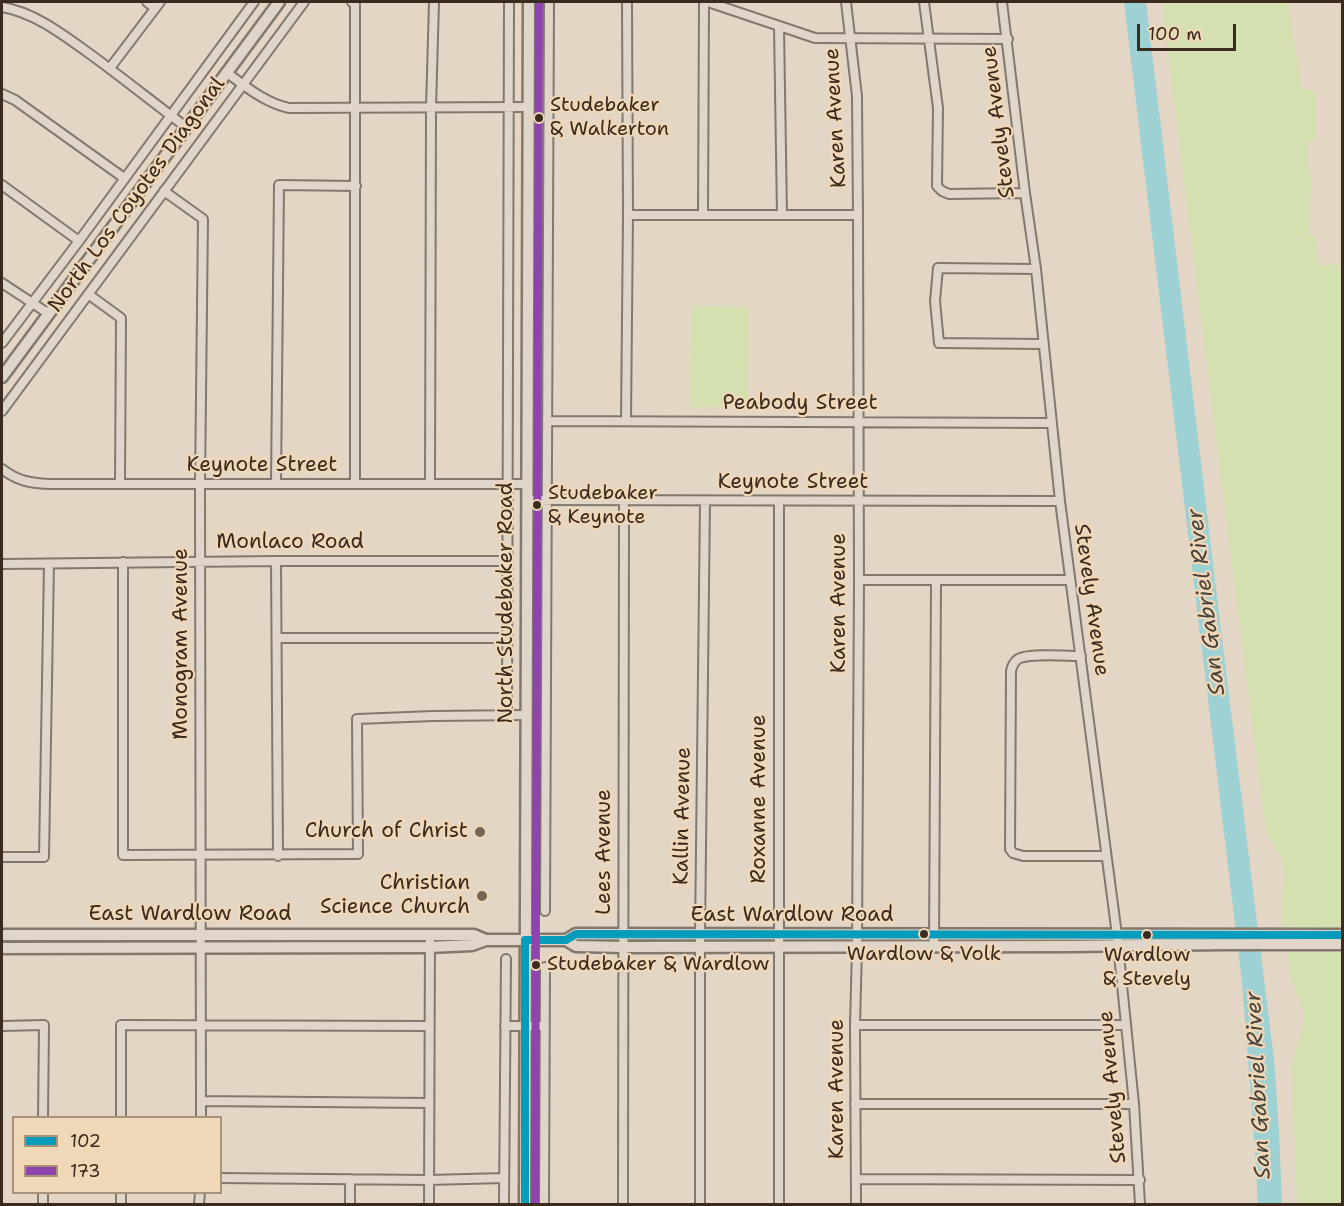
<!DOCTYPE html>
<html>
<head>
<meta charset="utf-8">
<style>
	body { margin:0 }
	#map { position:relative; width:1344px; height:1206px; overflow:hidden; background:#e3d6c5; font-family:"Shantell Sans",sans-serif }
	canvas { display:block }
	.frame { position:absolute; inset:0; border:3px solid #3b2a1e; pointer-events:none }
	.legend { position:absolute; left:12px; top:1116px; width:210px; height:78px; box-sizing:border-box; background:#f0d7b8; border:2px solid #a8927a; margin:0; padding:8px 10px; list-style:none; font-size:18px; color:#3b2a1e }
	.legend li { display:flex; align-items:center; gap:12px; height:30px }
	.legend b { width:30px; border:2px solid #a8927a }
	.scale { position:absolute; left:1137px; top:24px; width:99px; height:27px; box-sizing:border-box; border:3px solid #3b2a1e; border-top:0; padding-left:8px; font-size:18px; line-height:21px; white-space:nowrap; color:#3b2a1e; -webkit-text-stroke:4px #f0d7b8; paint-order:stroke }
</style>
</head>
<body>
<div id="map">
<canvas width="1344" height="1206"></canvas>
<div class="frame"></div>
<ul class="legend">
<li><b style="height:8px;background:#069cbc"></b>102</li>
<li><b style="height:8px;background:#8e44ad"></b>173</li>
</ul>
<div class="scale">100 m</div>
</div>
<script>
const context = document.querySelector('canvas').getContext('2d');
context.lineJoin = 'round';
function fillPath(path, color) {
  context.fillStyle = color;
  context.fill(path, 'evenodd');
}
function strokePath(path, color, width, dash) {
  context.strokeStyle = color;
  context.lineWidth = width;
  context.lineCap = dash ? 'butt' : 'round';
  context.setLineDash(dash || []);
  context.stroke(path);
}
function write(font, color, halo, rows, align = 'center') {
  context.font = font + ' "Shantell Sans",sans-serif';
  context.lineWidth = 4.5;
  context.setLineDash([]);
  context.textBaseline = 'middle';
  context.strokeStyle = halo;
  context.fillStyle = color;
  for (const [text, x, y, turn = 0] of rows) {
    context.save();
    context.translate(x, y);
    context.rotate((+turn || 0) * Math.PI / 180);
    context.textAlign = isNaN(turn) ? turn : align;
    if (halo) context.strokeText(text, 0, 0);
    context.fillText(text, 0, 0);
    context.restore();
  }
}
const green = new Path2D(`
	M1162 2H1288L1302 89 1315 90V142L1307 143V160L1311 175 1310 234 1317 241 1319 265H1342V927H1283L1281 903 1285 877 1281 857 1266 832 1202 325Z
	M691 306 749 307 748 407H690Z
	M1287 952H1342V1204H1297L1292 1066 1304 1023 1303 1008 1290 976Z`);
const water = new Path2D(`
	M1124 2H1146L1222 639 1274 1059 1279 1131 1282 1204H1258L1255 1150 1242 982Z`);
const street = new Path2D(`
	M147 2 155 8
	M352 2 355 4V484
	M708 2 815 38 1008 39
	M846 2 857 96 858 215 859 580 857 947 855 1025 856 1204
	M924 2 938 108 937 186 942 191 949 194 1025 193
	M1002 2 1025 193 1036 269 1060 501 1117 935 1134 1104 1140 1204
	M2 7C32 12 58 31 83 49 118 74 151 101 186 127
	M779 27 782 215
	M110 68 160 2
	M226 72C245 86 265 103 289 108L528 107
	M2 94 15 100 124 178
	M2 185 79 241
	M164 191 203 219 200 484 201 1118
	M628 215H858
	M703 215 704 2
	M1036 269 938 268 935 301 939 343 1044 344
	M2 283 49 314
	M88 294 121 318 120 484
	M2 343 79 241 254 2
	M2 411 304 2
	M547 421 1052 423
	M626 421 628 215 627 2
	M2 469C18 481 29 483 49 484H527
	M276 484 279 185 356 186
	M430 484 431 108 434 2
	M527 500 1060 501
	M779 501V1204
	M276 561 278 856
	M123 562V855L358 854 357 719 433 716 526 715
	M2 564 276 561H507
	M859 580H1070
	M277 638H507
	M1081 656C1067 656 1029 653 1018 659 1014 662 1012 666 1011 671L1010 849 1013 853 1023 856H1106
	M507 716 509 2
	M2 857H44L49 564
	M545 911 549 2
	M934 946 936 580
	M855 1025H1126
	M2 1026 44 1025 43 1118
	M505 1026H545
	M201 1101 429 1103
	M855 1104H1134
	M121 1118V1025L429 1026
	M220 1178 429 1180 504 1178
	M856 1179 1140 1180
	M43 1204V1192
	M121 1204V1192
	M199 1204 200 1192
	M350 1204V1179
	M429 1204 430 935
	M504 1204 506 959
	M544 1204 545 967
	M623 1204 624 501
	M700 1204V935L705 501`);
const secondary = new Path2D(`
	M2 377 279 2
	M2 935H474L486 940
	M566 940 576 946 624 947 1070 946 1225 944H1342
	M2 948 429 947 472 945 486 940H566L576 934 1342 935
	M525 1204 529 2`);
const bus1 = new Path2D(`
	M525 1204V940H566L576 934 1342 935`);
const bus2 = new Path2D(`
	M535 1204 539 2`);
const markers = [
	[539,118,5,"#3b2a1e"],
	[537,505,5,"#3b2a1e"],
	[480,832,6,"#766658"],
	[482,896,6,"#766658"],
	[924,934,5,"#3b2a1e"],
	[1147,935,5,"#3b2a1e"],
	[536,965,5,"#3b2a1e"]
];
const busNames = [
	["Studebaker",550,106],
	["& Walkerton",550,130],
	["Studebaker",548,494],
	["& Keynote",548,518],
	["Wardlow & Volk",924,955,"center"],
	["Wardlow",1147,956,"center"],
	["& Stevely",1147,980,"center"],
	["Studebaker & Wardlow",547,965]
];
const streetNames = [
	["Karen Avenue",836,118,-93],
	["Stevely Avenue",999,122,-97],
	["North Los Coyotes Diagonal",137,195,-54],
	["Peabody Street",800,404],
	["Keynote Street",262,466],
	["Keynote Street",793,483],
	["Monlaco Road",290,543],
	["Stevely Avenue",1091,600,82],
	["North Studebaker Road",507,603,-90],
	["Karen Avenue",840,603,-90],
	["Monogram Avenue",182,644,-90],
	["Roxanne Avenue",760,799,-90],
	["Kallin Avenue",683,816,-89],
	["Lees Avenue",605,852,-90],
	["East Wardlow Road",190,915],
	["East Wardlow Road",792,916],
	["Stevely Avenue",1113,1087,-95],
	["Karen Avenue",838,1089,-90]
];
const poiNames = [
	["Church of Christ",468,832],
	["Christian",470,884],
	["Science Church",470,908]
];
const waterNames = [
	["San Gabriel River",1207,602,-97],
	["San Gabriel River",1259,1085,-93]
];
fillPath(green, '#d5e0b1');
fillPath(water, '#9dd1d4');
strokePath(street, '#82786e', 12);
strokePath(secondary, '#82786e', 15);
strokePath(street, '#dfd5c9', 8);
strokePath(secondary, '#dfd5c9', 10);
strokePath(bus1, '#069cbc', 8);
strokePath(bus2, '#8e44ad', 8);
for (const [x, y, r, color] of markers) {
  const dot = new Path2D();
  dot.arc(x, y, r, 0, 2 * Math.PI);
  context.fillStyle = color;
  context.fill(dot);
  strokePath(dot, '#f0d7b8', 2);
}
write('20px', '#3b2a1e', '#f0d7b8', busNames, 'left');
write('21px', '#3b2a1e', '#f0d7b8', streetNames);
write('21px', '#3b2a1e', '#f0d7b8', poiNames, 'right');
write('italic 22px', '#45433a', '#f0d7b8', waterNames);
</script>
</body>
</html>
